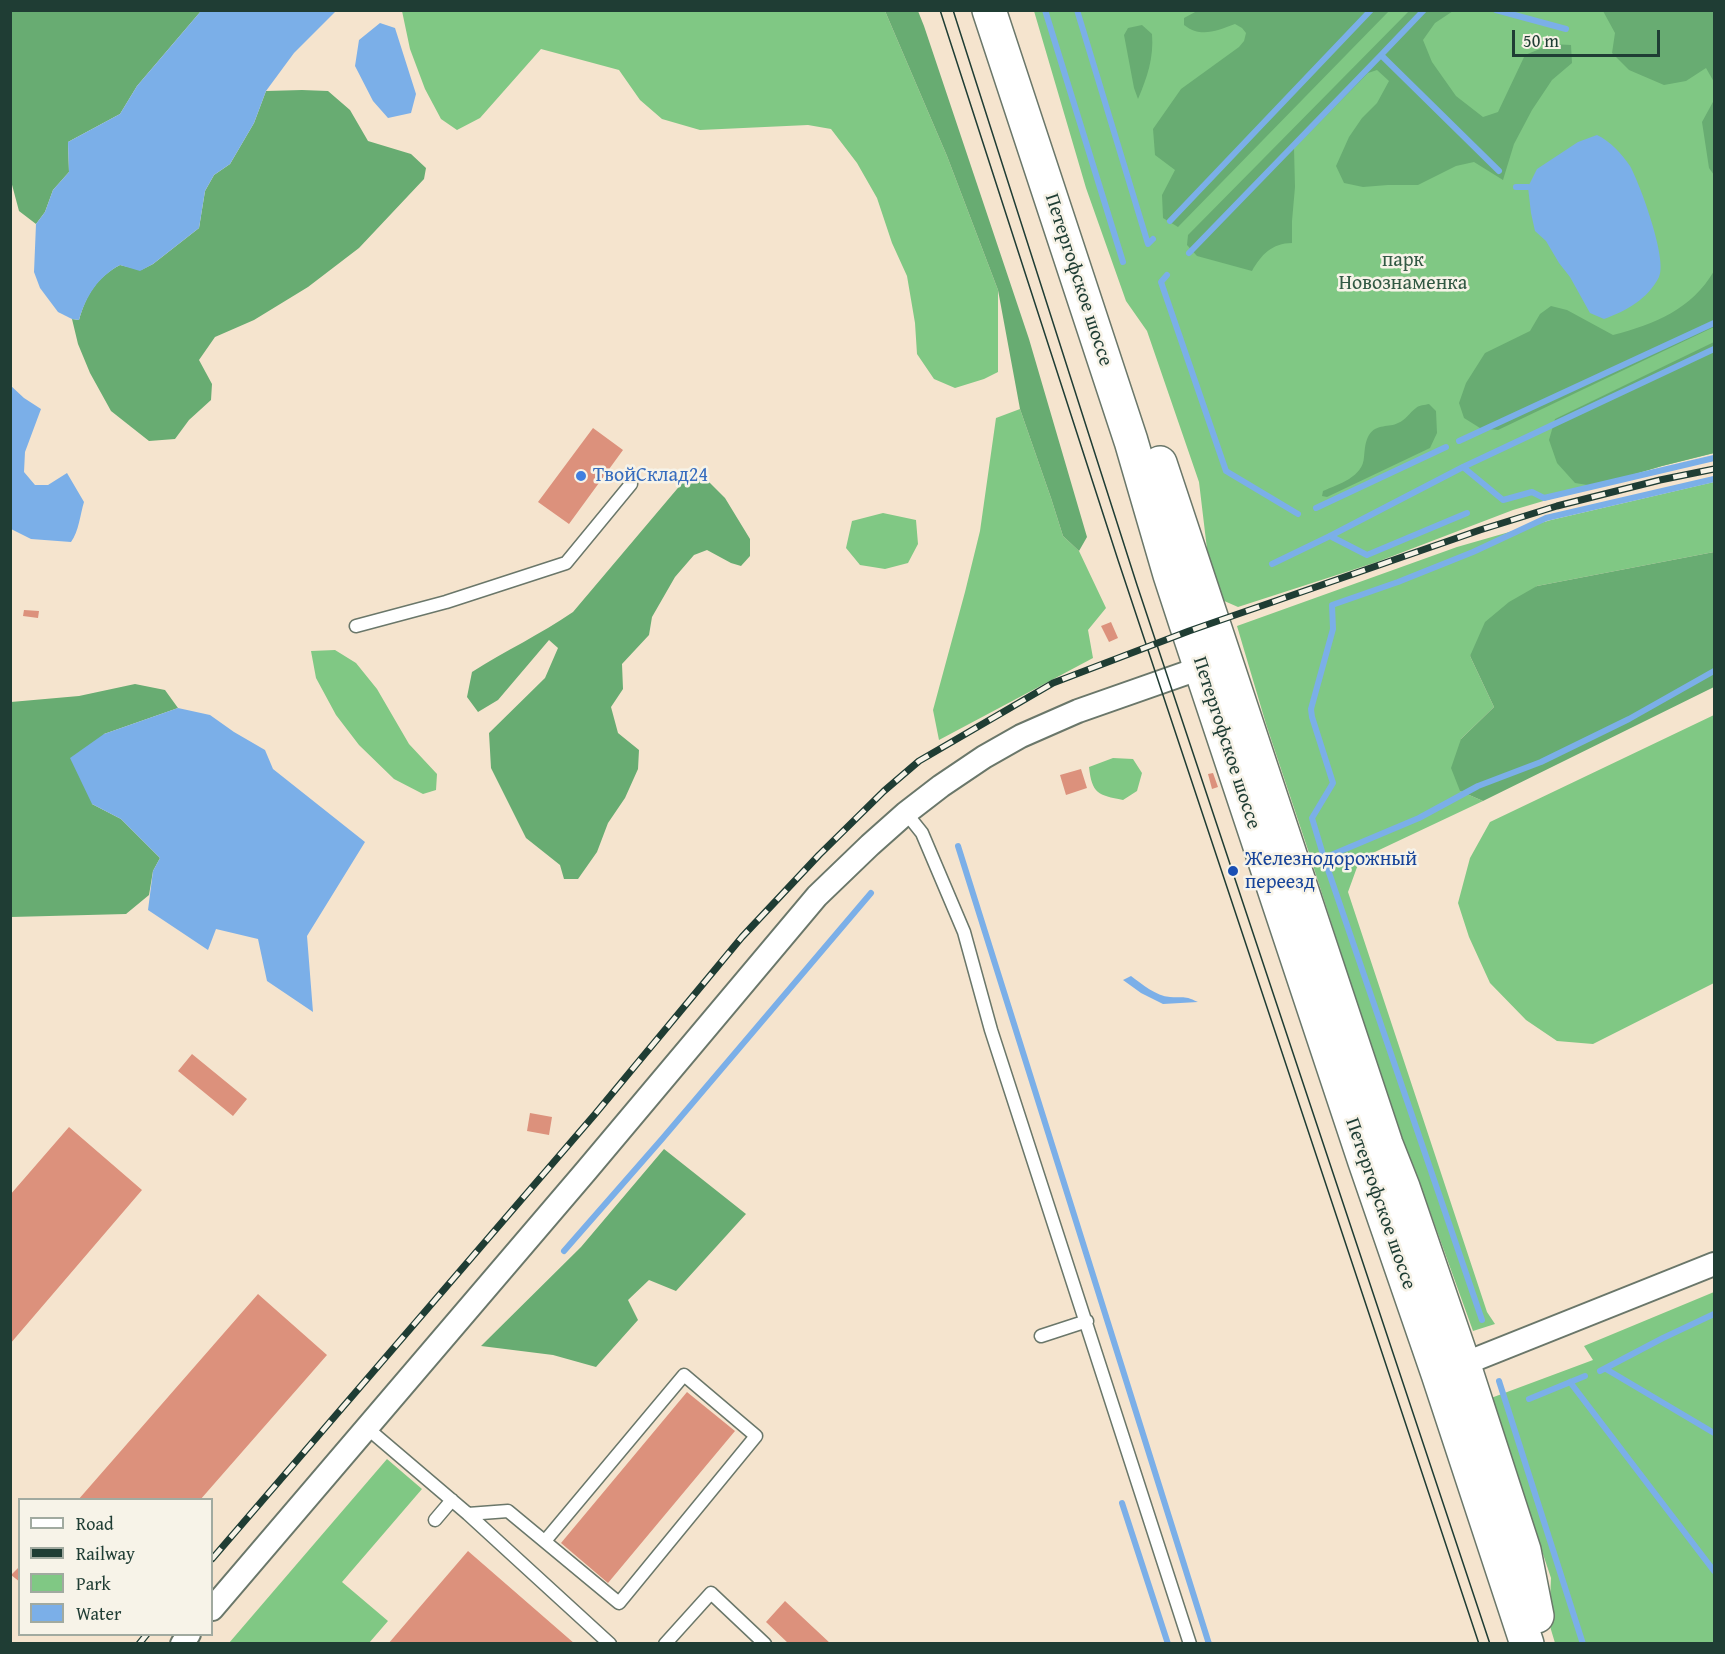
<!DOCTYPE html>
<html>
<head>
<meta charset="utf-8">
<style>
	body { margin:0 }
	#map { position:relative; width:1725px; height:1654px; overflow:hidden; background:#f5e4ce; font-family:"Gentium Book Plus",serif }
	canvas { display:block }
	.frame { position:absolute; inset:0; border:12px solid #1f3d34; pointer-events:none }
	.legend { position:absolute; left:18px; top:1498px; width:195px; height:138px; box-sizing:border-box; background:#f7f3e8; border:2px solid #a1aaa0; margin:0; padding:8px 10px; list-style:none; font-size:18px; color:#1f3d34 }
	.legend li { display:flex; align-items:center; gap:12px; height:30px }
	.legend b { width:30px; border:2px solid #a1aaa0 }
	.scale { position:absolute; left:1512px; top:30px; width:148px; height:27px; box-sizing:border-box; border:3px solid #1f3d34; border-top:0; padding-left:8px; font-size:18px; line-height:21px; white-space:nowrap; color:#1f3d34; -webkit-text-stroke:4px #f7f3e8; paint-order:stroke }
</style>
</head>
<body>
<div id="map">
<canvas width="1725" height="1654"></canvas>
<div class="frame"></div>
<ul class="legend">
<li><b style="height:8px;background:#fff"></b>Road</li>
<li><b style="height:8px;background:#1f3d34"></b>Railway</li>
<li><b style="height:16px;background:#80c884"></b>Park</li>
<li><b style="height:16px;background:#7bafe8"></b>Water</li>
</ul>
<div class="scale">50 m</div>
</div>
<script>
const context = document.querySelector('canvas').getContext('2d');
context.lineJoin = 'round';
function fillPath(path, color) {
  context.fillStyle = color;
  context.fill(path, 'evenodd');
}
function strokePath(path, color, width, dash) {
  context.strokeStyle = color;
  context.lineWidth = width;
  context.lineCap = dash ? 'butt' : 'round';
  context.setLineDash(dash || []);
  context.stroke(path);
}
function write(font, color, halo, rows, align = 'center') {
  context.font = font + ' "Gentium Book Plus",serif';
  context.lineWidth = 5;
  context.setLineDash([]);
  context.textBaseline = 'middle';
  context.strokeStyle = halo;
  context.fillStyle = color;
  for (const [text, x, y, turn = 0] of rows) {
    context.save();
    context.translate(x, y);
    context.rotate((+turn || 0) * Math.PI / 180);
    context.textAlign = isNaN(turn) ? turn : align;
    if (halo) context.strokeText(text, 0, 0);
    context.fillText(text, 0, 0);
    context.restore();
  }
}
const green = new Path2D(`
	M402 11H885L947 156 998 290V372L984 379 955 388 934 379 917 354 915 323 907 276 892 243 877 198 857 163 831 129 808 125 700 130 662 119 640 100 619 70 541 49 480 118 457 130 441 119 425 89 410 49Z
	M1034 11H1714V453L1662 466 1513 510 1377 562 1238 607 1222 600 1207 549 1199 482 1147 331 1126 301 1086 188Z
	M1020 409 1051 498 1063 536 1079 551 1106 608 1088 630 1093 658 939 740 933 710 965 592 980 531 996 418Z
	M1714 482V552L1537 586 1470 656 1494 707 1461 739 1460 791 1483 801 1360 859 1348 892 1487 1312 1495 1324 1473 1331 1415 1170 1400 1138 1309 853 1266 724 1237 626 1457 547 1551 520Z
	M883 513 916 520 918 544 908 563 885 569 860 565 846 548 852 521Z
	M335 650 356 663 377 689 409 744 437 774 436 790 423 794 394 779 359 745 336 715 316 678 311 651Z
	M1714 715V983L1593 1044 1557 1041 1526 1020 1490 983 1469 937 1458 903 1470 858 1490 822Z
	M1113 758 1133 759 1142 773 1137 791 1123 800C1098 795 1092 794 1089 767Z
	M1714 1292V1643H1555L1549 1623 1551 1578 1491 1398 1593 1360 1584 1346Z
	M387 1459 422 1489 342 1582 388 1621 369 1643H229Z`);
const forest = new Path2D(`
	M1410 10 1453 11 1435 23 1423 40 1432 62 1456 96 1483 117 1498 112 1525 55 1552 44 1571 45 1572 63 1552 80 1532 110 1514 144 1503 180 1474 162 1456 166 1418 185H1388L1363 187 1344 183 1336 166 1349 137 1362 118 1377 103 1389 81 1377 70 1368 73 1294 148 1295 187 1292 221V243C1272 243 1261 255 1252 271L1197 256 1187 245 1188 235Z
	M11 11H201L137 86 120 114 68 142 69 172 53 190 45 212 36 224 19 211 11 181Z
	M885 11H918L924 26 1029 339 1087 537 1079 551 1063 536 1051 498 1020 409 998 290 947 156Z
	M1197 11H1389L1178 227 1163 218 1162 195 1175 170 1155 155 1153 129 1181 89 1239 47 1244 41 1246 33 1242 28 1235 24C1216 31 1201 38 1184 25V18Z
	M1603 11H1714V82L1706 68 1686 81 1664 85 1629 70 1612 53 1615 33Z
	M1142 25 1152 34C1154 58 1147 78 1138 99L1134 88 1124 35 1128 28Z
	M302 90 328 91 350 110 368 141 411 154 426 168 424 179 359 248 308 287 254 320 215 337 199 360 212 384 211 400 189 420 175 439 149 441 111 411 90 373 78 344 72 319 79 320C86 295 97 277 120 265L141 270 153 264 199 228 205 191 214 175 230 164 254 123 266 91Z
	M1714 100V175L1709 168 1702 122Z
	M1714 271V327L1498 430 1480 428 1464 418 1459 403 1466 383 1485 353 1530 331 1540 314 1551 306 1567 310 1613 335C1655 324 1692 309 1714 271Z
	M1714 342V453L1662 466 1594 486 1575 483 1557 463 1549 440 1555 419Z
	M1429 404 1436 411 1437 433 1430 448 1327 497 1322 496 1323 491C1339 484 1363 477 1364 457 1365 448 1365 442 1369 435 1377 423 1389 428 1398 423 1406 420 1409 413 1416 408 1419 405 1425 405 1429 404Z
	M700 473 725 498 750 539V556L741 566 731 563 707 550 694 555 675 577 652 617 649 635 622 664 623 689 611 707 618 733 639 750 638 769 625 798 608 823 597 852 578 879H564L560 865 526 838 491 768 489 733 545 678 558 648 549 640 498 700 478 712 467 697 472 672C505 651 541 634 573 612L688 476Z
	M1714 552V687L1483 801 1460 791 1451 768 1461 739 1494 707 1470 656 1485 622 1509 602 1537 586Z
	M135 684 165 690 178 708 104 734 92 804 121 819 160 858 153 871 149 895 126 914 11 917V702L79 696Z
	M664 1149 746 1214 676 1291 649 1280 628 1300 638 1320 596 1367 553 1355 481 1346 581 1247Z`);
const water = new Path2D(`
	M201 11H336L294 53 266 91 254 123 230 164 214 175 205 191 199 228 153 264 140 271 120 265C98 277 86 296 79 320L72 319 58 312 40 288 34 272 36 224 45 212 53 190 69 172 68 142 120 114 137 86Z
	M380 23 395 28 416 94 411 113 388 118 373 101 355 66 359 40Z
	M1597 135C1610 141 1622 154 1630 166 1640 184 1668 260 1659 277 1648 299 1626 311 1604 319L1590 313 1570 277 1559 263 1546 241 1535 231 1531 213 1528 187 1537 169 1578 142Z
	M10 385 24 398 41 409 25 452 24 472 35 485H48L67 473 84 502C80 515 79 531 71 542L31 539 11 529Z
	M178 708 210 715 234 732 265 750 273 769 365 842 307 936 313 1012 267 981 258 939 216 929 208 950 148 910 153 871 160 858 121 819 92 804 70 758 104 734Z
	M1131 976C1142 984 1156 996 1170 997 1184 998 1184 995 1198 1002L1163 1004 1141 993 1123 980Z`);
const stream = new Path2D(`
	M1045 10 1123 262
	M1077 10 1148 244 1153 239
	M1496 10 1566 29
	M1381 55 1424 10
	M1516 187H1528
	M1170 221 1371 10
	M1189 253 1381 55 1499 171
	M1167 275 1161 282 1226 471 1298 514
	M1459 441 1714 323
	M1463 467 1503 500 1532 492 1544 498 1714 458
	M1316 508 1446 447
	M1330 536 1367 555 1467 513
	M1272 564 1330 536 1463 467 1714 349
	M958 846 1209 1644
	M1324 858 1419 818 1478 786 1541 762 1629 719 1714 671
	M564 1251 662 1139 871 893
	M1482 1320 1324 858 1312 818 1333 783 1312 717 1311 709 1333 629 1332 605 1398 582 1473 552 1546 518 1714 479
	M1606 1369 1714 1433
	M1600 1371 1663 1338 1714 1314
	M1499 1381 1583 1644
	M1570 1382 1714 1571
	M1529 1399 1585 1376
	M1122 1503 1168 1644`);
const building = new Path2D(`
	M593 428 623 450 569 524 538 502Z
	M24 610 39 611 38 618 23 616Z
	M1111 622 1118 638 1109 642 1101 626Z
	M1081 769 1087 788 1066 795 1060 775Z
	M1213 773 1218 787 1212 789 1208 774Z
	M192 1054 247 1099 233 1116 178 1071Z
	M530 1113 552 1117 549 1135 527 1131Z
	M69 1127 142 1190 10 1344V1195Z
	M258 1294 327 1355 200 1500H78Z
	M687 1392 735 1431 608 1583 561 1543Z
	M468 1551 575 1644H388Z
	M20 1566V1582L11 1575Z
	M785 1601 831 1644H789L766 1622Z`);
const lane = new Path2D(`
	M356 626 446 602 566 563 631 484
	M906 813 922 833 964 932 991 1030 1190 1644
	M1041 1336 1087 1321
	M367 1428 468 1514 610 1644
	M468 1514 508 1511 619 1603 756 1436 684 1375 545 1541
	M435 1520 452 1500
	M665 1644 711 1593 765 1644`);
const street = new Path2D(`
	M1451 1369 1714 1264
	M212 1609 586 1171 817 896 870 845 906 813 941 786 984 757 1021 736 1078 711 1212 664
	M182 1644 189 1634`);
const primary = new Path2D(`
	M989 10 1131 441 1170 575 1186 624 1365 1162 1438 1374 1527 1644
	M1160 463 1386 1144 1403 1187 1464 1365 1524 1550 1537 1616`);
const tram = new Path2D(`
	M940 10 1118 560 1479 1644
	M953 10 1137 585 1490 1644`);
const rail = new Path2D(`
	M212 1559 596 1113 742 937 819 855 884 791 919 761 1053 683 1189 631 1480 530 1557 506 1660 480 1714 469
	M139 1644 147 1634`);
const markers = [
	[581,476,6,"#3f7fe0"],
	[1233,871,6,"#1a4fb4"]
];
const parkNames = [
	["парк",1403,261],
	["Новознаменка",1403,284]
];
const streetNames = [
	["Петергофское шоссе",1078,280,72],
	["Петергофское шоссе",1226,743,72],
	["Петергофское шоссе",1380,1204,71]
];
const shopNames = [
	["ТвойСклад24",593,476]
];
const transitNames = [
	["Железнодорожный",1245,860],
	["переезд",1245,883]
];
fillPath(green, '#80c884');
fillPath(forest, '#68ac72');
fillPath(water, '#7bafe8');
strokePath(stream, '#7bafe8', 6);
fillPath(building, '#dc917c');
strokePath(lane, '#6a776a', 15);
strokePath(street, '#6a776a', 26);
strokePath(primary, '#6a776a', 36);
strokePath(lane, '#fff', 12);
strokePath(street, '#fff', 22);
strokePath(primary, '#fff', 33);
strokePath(tram, '#1f3d34', 1.5);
strokePath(rail, '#1f3d34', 7);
strokePath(rail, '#f7f3e8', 4.5, [14]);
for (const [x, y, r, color] of markers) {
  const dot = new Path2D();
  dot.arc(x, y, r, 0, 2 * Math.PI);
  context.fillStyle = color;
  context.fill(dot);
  strokePath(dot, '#f7f3e8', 2);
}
write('20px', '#325944', '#f7f3e8', parkNames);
write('20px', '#1f3d34', '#f7f3e8', streetNames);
write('20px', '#366cbe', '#f7f3e8', shopNames, 'left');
write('20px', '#164399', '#f7f3e8', transitNames, 'left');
</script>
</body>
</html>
